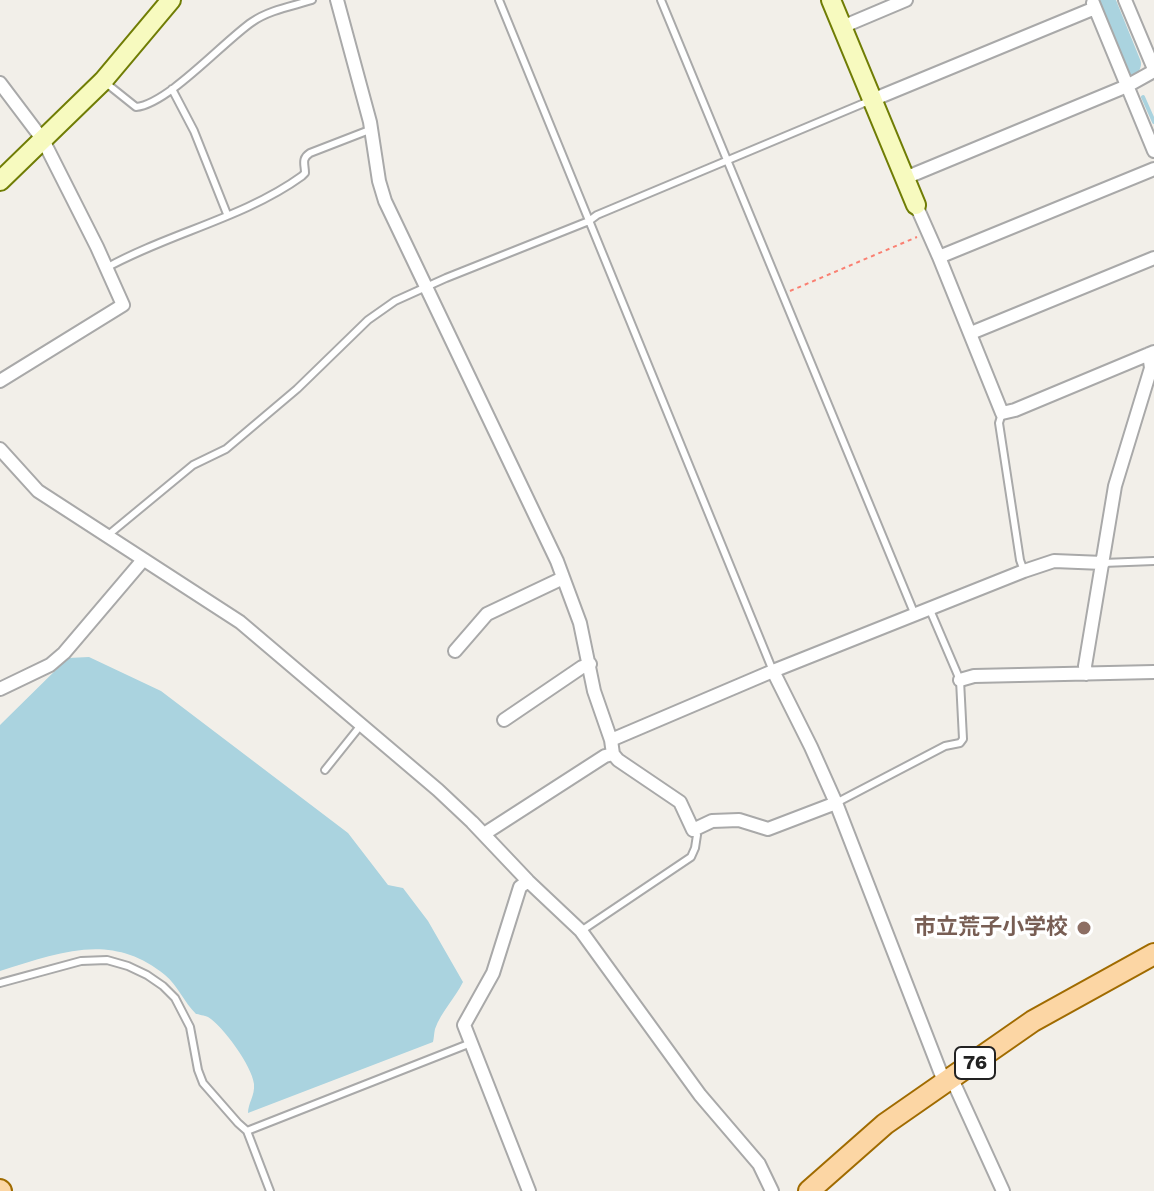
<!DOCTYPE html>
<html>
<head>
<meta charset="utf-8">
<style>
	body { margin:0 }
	canvas { display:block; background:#f2efe9 }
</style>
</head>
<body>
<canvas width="1154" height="1191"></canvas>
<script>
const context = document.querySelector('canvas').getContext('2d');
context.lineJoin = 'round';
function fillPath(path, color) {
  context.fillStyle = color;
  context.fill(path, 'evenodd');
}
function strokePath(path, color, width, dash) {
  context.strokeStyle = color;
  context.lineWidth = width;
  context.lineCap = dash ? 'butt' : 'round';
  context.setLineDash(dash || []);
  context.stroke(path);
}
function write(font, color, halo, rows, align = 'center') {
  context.font = font + ' "Work Sans","Noto Sans JP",sans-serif';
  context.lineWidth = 7;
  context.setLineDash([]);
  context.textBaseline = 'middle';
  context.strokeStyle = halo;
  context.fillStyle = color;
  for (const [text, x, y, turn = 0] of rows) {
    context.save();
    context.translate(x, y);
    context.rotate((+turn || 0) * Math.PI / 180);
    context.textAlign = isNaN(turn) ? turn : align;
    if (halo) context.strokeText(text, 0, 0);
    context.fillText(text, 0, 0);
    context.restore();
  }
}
const water = new Path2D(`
	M89 657 161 691 348 833 388 885 403 888 428 921 463 982C455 998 441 1012 435 1029 434 1033 434 1038 433 1042L248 1113C248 1103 255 1096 254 1084 252 1066 223 1026 208 1017 205 1016 198 1014 196 1014 184 1002 178 986 165 975 111 931 59 953 0 971V725L68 658Z`);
const stream = new Path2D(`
	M1143 97 1154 122`);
const river = new Path2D(`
	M1103 0 1129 64`);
const path = new Path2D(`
	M790 291 917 237`);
const lane = new Path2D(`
	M499 0 773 671
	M661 0 915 615
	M106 83 136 107C168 104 224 41 252 22 269 10 293 6 312 0
	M172 89 194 131 227 214
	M106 268C169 233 244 218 302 176L305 173C305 164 301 159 310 153L372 129
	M1002 413 999 423 1020 560 1024 571
	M107 536 193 465 226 449 297 389 368 320 395 301 446 278 589 221 597 215 869 101
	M1103 563 1154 561
	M325 770 361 725
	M836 803 945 746 960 743 963 739 960 680 930 610
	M581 931 691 857 695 848 697 835 694 831
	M0 983 81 961 107 960 128 966 147 975 163 986 175 998 190 1027 198 1070 203 1083 238 1123 247 1131 270 1191
	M247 1131 471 1043`);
const street = new Path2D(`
	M337 0 370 122 379 181 385 201 557 561 580 623 594 691 611 740 613 754 618 760 680 802 693 830 712 821 739 820 768 829 836 803
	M1125 0 1154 69
	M1093 3 1154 151
	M842 27 906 0
	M0 83 43 140 97 247 123 305 0 381
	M872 100 1095 8
	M905 178 1127 86 1154 71
	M916 205 939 257 1002 413 1015 410 1154 352
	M939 257 1154 169
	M971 333 1154 258
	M0 449 38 491 240 622 438 790 472 822 528 881 581 931 700 1095 759 1164 772 1191
	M455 651 487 614 563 578
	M773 671 811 747 836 803 945 1084
	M1086 674 1085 666 1115 486 1151 368 1149 354
	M960 680 974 676 1154 672
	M0 689 50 665 64 653 143 560
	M504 720 582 667 590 664
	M611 740 773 671 1024 571 1054 561 1103 563
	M484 834 605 756 613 754
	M528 881 520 887 493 973 464 1025 529 1191
	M952 1079 1003 1191`);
const secondary = new Path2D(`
	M831 0 916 205
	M0 181 103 81 171 0`);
const primary = new Path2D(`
	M0 1190 1 1191
	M809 1191 885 1124 1033 1021 1154 954`);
const markers = [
	[1084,928,8,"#8d6e63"]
];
const shields = [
	[975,1063,40]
];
const shieldNames = [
	["76",975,1063]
];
const educationNames = [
	["市立荒子小学校",1068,928]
];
fillPath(water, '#aad3df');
strokePath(stream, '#aad3df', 4);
strokePath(river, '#aad3df', 24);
strokePath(lane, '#a9a9a9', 10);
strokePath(street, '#a9a9a9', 16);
strokePath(secondary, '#707d05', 22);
strokePath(primary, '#a06b00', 24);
strokePath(path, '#fa8072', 2, [4, 4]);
strokePath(lane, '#fff', 6);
strokePath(street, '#fff', 12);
strokePath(secondary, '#f7fabf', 18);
strokePath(primary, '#fcd6a4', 20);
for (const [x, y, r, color] of markers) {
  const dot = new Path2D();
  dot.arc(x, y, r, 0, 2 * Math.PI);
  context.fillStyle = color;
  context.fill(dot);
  strokePath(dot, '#fff', 3);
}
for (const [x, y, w] of shields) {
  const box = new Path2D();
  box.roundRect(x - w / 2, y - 16, w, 32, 6);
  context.fillStyle = '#fff';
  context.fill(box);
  strokePath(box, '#222', 2);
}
write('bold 20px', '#222', null, shieldNames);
write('bold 22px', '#785e54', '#fff', educationNames, 'right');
</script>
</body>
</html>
